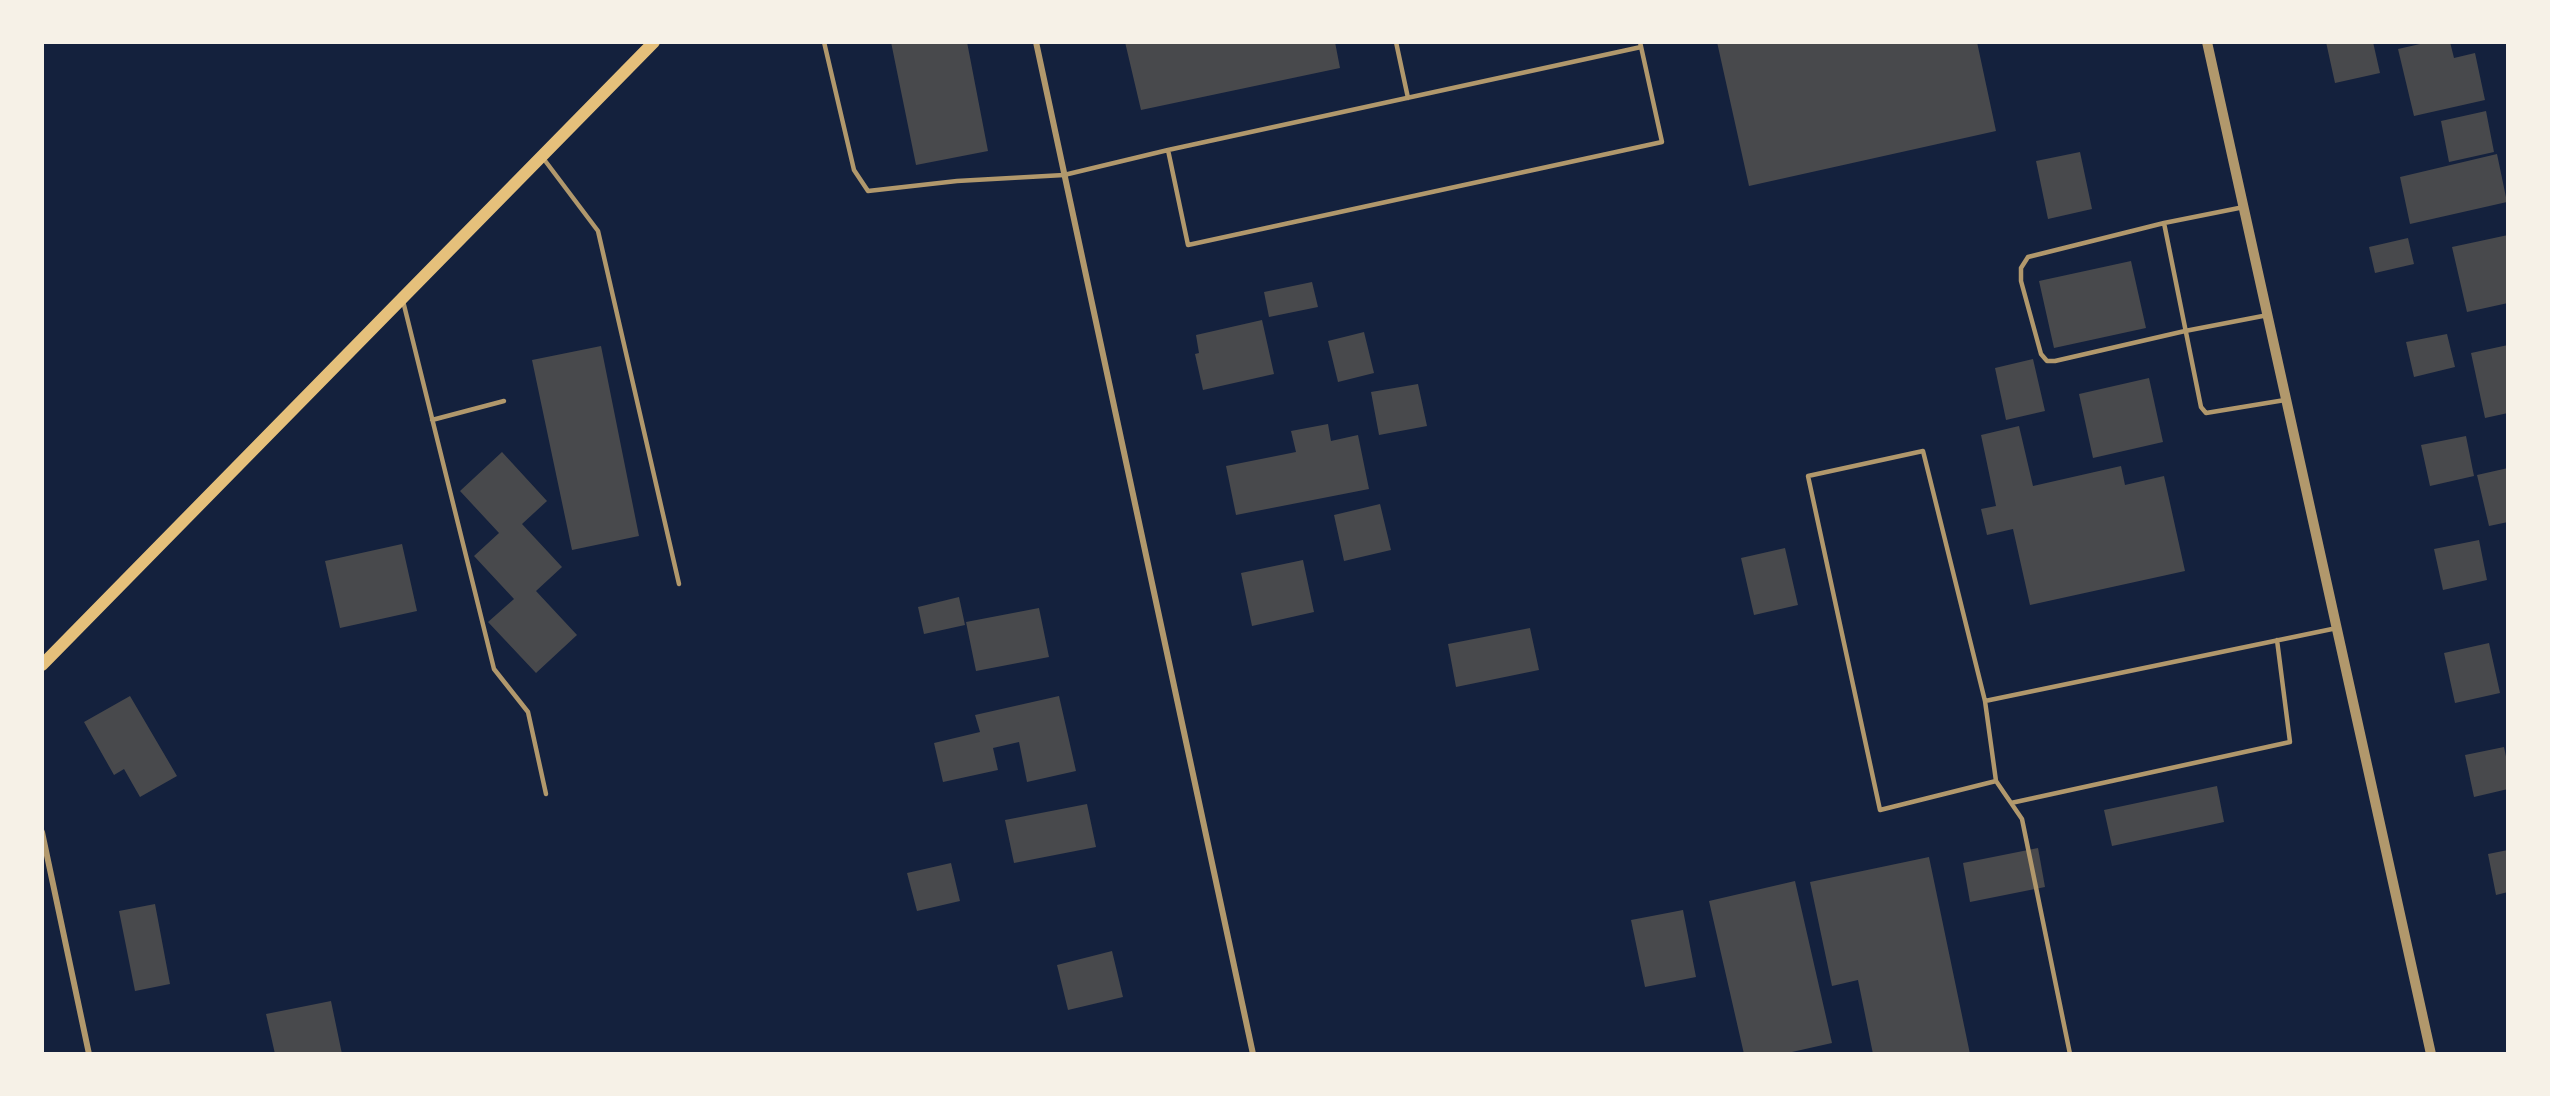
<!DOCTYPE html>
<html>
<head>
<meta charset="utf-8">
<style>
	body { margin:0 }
	#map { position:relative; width:2550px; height:1096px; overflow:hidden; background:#14213d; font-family:Spectral,serif }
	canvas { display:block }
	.frame { position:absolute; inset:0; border:44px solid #f6f1e7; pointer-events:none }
</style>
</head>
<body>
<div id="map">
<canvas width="2550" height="1096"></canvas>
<div class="frame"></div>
</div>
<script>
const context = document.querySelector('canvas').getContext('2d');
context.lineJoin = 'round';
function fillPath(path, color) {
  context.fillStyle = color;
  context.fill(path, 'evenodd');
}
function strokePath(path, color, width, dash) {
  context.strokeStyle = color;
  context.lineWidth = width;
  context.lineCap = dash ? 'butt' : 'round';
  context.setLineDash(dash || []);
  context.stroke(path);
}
const building = new Path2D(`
	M891 42H967L988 151 916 165Z
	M1125 42H1335L1340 68 1141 110Z
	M1717 42H1977L1996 131 1749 186Z
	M2326 42H2373L2380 73 2335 83Z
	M2429 42H2450L2454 58 2475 53 2485 100 2414 116 2398 49Z
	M2486 111 2494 152 2449 162 2441 121Z
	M2080 152 2092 209 2048 219 2036 161Z
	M2497 154 2507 202 2410 224 2400 177Z
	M2508 235V303L2467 312 2452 247Z
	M2408 238 2414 264 2375 273 2369 247Z
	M2131 261 2146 328 2054 348 2039 281Z
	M1312 282 1318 307 1269 317 1264 292Z
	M1262 320 1274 374 1203 390 1195 354 1199 353 1196 335Z
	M1364 332 1374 373 1338 382 1328 341Z
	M2447 334 2455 367 2414 377 2406 342Z
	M2508 345V413L2485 418 2471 353Z
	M601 346 639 536 572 550 532 360Z
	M2033 359 2045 411 2006 420 1995 368Z
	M2149 378 2163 442 2093 458 2079 394Z
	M1418 384 1427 426 1379 435 1371 392Z
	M1328 424 1331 441 1358 435 1369 489 1236 515 1226 466 1296 452 1291 431Z
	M2019 426 2033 486 2121 466 2125 485 2164 476 2185 571 2030 605 2013 529 1987 535 1981 509 1996 506 1981 435Z
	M2466 436 2474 476 2430 486 2421 445Z
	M502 452 547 501 522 524 562 567 536 591 577 635 536 673 488 622 514 599 474 556 499 533 460 491Z
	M2508 468V522L2489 526 2477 475Z
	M1380 504 1391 550 1344 561 1334 515Z
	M2479 540 2487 580 2443 590 2434 549Z
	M402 544 417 611 340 628 325 561Z
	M1785 548 1798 605 1754 615 1741 558Z
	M1303 560 1314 612 1252 626 1241 573Z
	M959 597 965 625 924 634 918 607Z
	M1039 608 1049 657 976 671 966 622Z
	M1530 628 1539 670 1456 687 1448 644Z
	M2489 643 2500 693 2455 703 2444 653Z
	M130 696 177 776 140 797 124 769 114 775 84 722Z
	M1059 696 1076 771 1027 782 1019 742 993 748 998 770 943 782 934 743 980 732 975 715Z
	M2504 747 2508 766V789L2474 797 2465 755Z
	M2217 786 2224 822 2112 846 2104 810Z
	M1087 804 1096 847 1014 863 1005 820Z
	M2038 848 2045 887 1970 902 1963 863Z
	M2508 850V892L2496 895 2488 854Z
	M1929 857 1970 1054H1873L1858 980 1832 986 1810 882Z
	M951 863 960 901 917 911 907 873Z
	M1795 881 1832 1043 1783 1054H1744L1709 901Z
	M155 904 170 984 135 991 119 911Z
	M1683 910 1696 977 1645 987 1631 920Z
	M1112 951 1123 997 1068 1010 1057 965Z
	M331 1001 342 1054H275L266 1014Z`);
const service = new Path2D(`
	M824 42 854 170 868 191 957 181 1064 175 1168 150 1188 245 1662 142 1640 42
	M1396 42 1408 98
	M1168 150 1641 47
	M543 158 598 231 679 584
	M2244 207 2164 223 2201 407 2206 413 2285 400
	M2164 223 2028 257 2021 268V281L2041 354 2047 361H2055L2185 331 2268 315
	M403 301 494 669 528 712 546 794
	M432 420 504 401
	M1985 701 1996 781
	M2011 803 2290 742 2277 640
	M2070 1054 2022 819 1996 781 1880 810 1808 476 1923 451 1985 701 2337 628`);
const minor = new Path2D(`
	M1036 42 1253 1054
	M42 832 89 1054`);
const tertiary = new Path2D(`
	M2207 42 2431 1054`);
const secondary = new Path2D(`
	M42 665 654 42`);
fillPath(building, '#48494c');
strokePath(service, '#b1986c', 4.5);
strokePath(minor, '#b1986c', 6);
strokePath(tertiary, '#b1986c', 10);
strokePath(secondary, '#e5c07b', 12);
</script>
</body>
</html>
